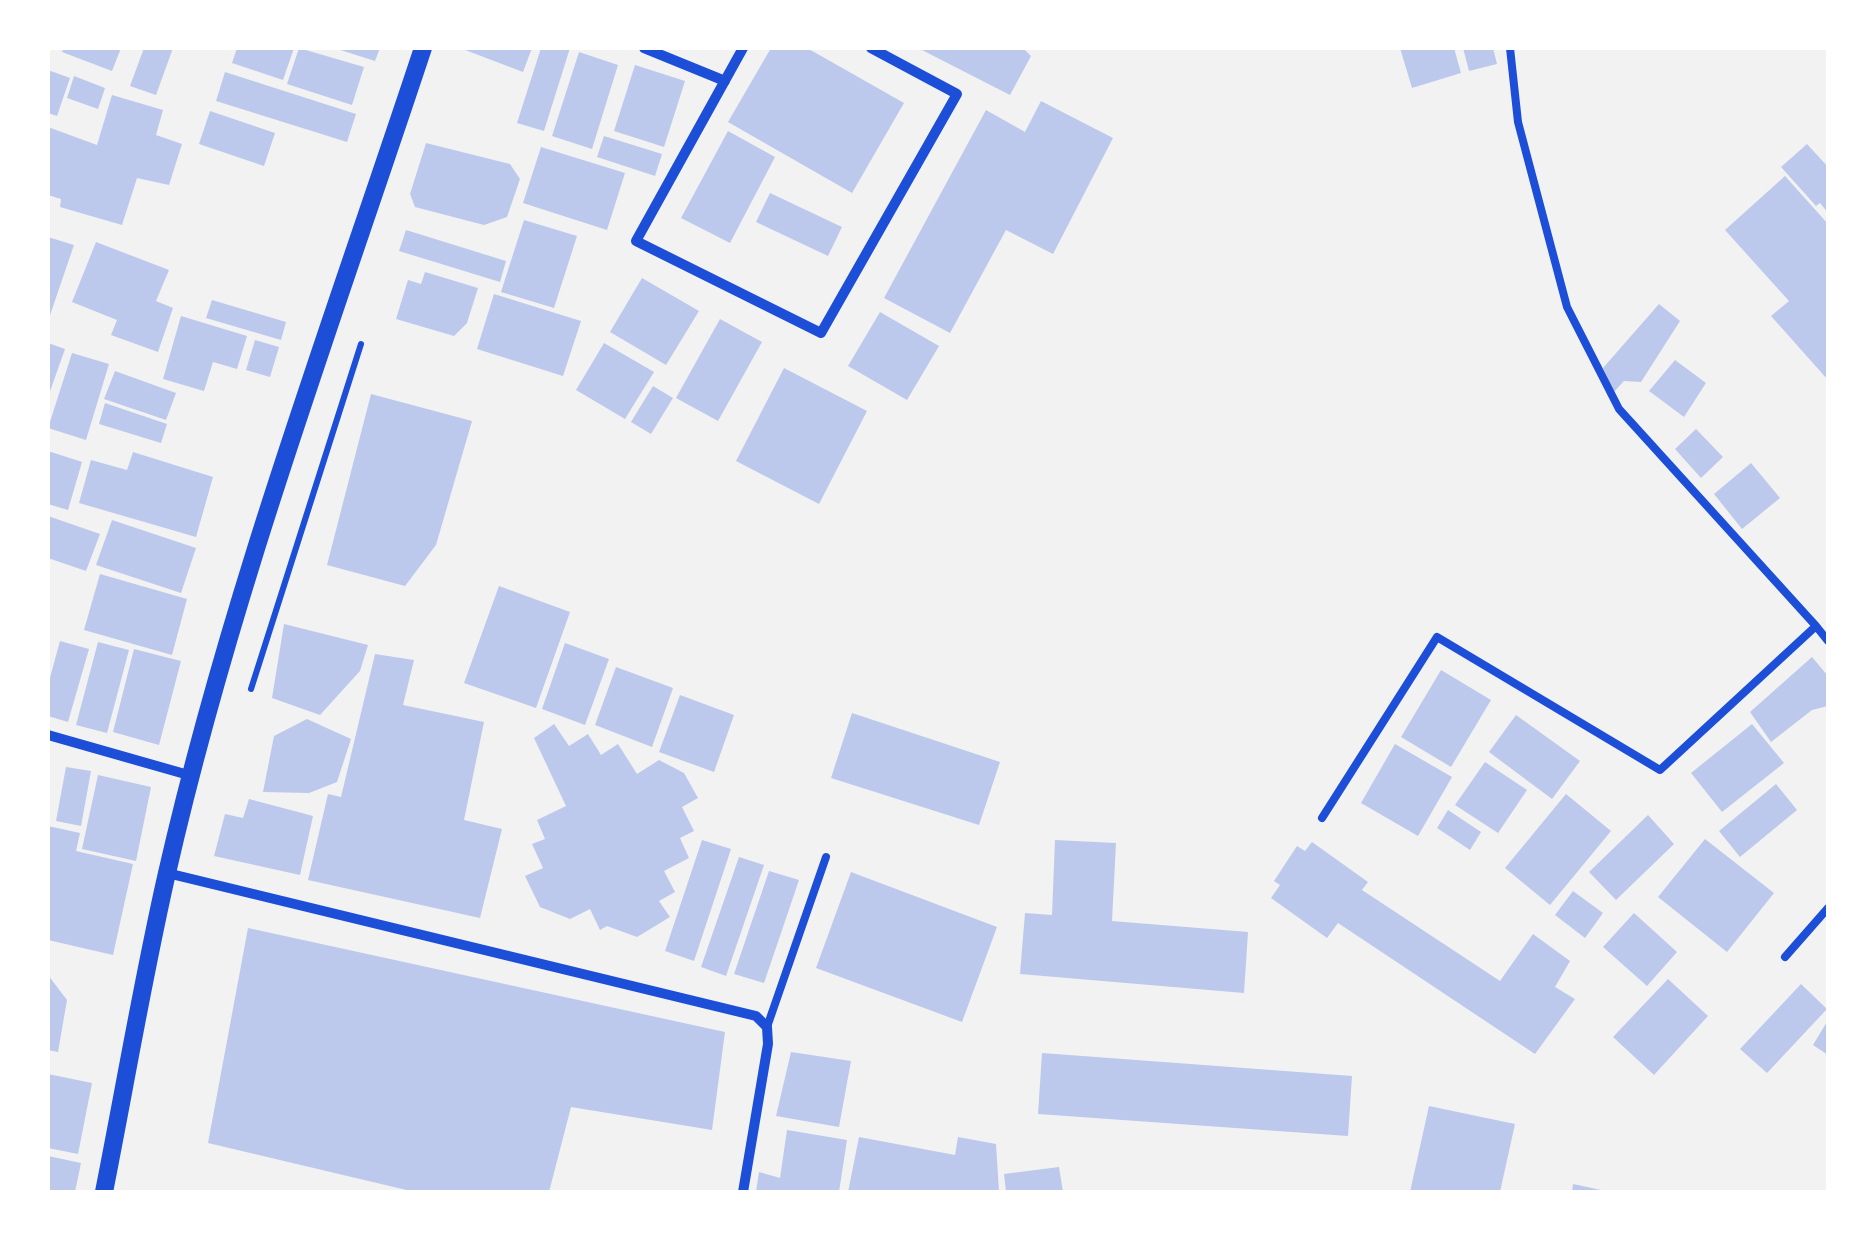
<!DOCTYPE html>
<html>
<head>
<meta charset="utf-8">
<style>
	body { margin:0 }
	#map { position:relative; width:1876px; height:1240px; overflow:hidden; background:#f2f2f2; font-family:"PT Sans Narrow",sans-serif }
	canvas { display:block }
	.frame { position:absolute; inset:0; border:50px solid #fff; pointer-events:none }
</style>
</head>
<body>
<div id="map">
<canvas width="1876" height="1240"></canvas>
<div class="frame"></div>
</div>
<script>
const context = document.querySelector('canvas').getContext('2d');
context.lineJoin = 'round';
function fillPath(path, color) {
  context.fillStyle = color;
  context.fill(path, 'evenodd');
}
function strokePath(path, color, width, dash) {
  context.strokeStyle = color;
  context.lineWidth = width;
  context.lineCap = dash ? 'butt' : 'round';
  context.setLineDash(dash || []);
  context.stroke(path);
}
const building = new Path2D(`
	M64 48H121L112 71 62 52Z
	M144 48H173L156 95 130 86Z
	M237 48H294L283 80 232 63Z
	M299 48 364 67 352 105 287 84Z
	M334 48H380L375 61Z
	M460 48H532L523 72Z
	M541 48H570L544 131 517 123Z
	M771 48H807L904 103 852 193 728 122Z
	M918 48H1023L1031 56 1010 95Z
	M1400 48H1454L1461 73 1412 88Z
	M1463 48H1493L1497 64 1469 71Z
	M579 52 618 65 592 149 552 136Z
	M635 65 685 81 664 147 614 131Z
	M48 70 70 78 57 116 48 113Z
	M225 72 356 114 347 142 216 101Z
	M74 76 105 88 98 109 67 98Z
	M112 95 163 110 156 135 182 144 169 185 137 178 122 225 60 207 61 199 48 195V127L97 145Z
	M1041 101 1113 138 1053 254 1006 230 950 333 884 298 986 110 1025 132Z
	M210 111 275 133 264 166 199 144Z
	M728 131 775 157 730 243 681 218Z
	M604 136 662 154 655 176 597 157Z
	M426 143 510 164 520 179 507 217 484 225 415 207 410 194Z
	M1807 144 1828 167V213L1820 203 1816 206 1781 167Z
	M541 147 625 173 607 230 523 203Z
	M1785 176 1828 224V380L1771 316 1789 301 1725 230Z
	M770 193 842 227 828 256 756 222Z
	M524 220 577 236 554 308 501 292Z
	M406 230 506 261 500 282 399 251Z
	M48 237 74 245 48 321Z
	M96 242 169 270 156 301 173 308 158 352 111 335 117 320 72 302Z
	M425 272 478 288 467 323 454 336 396 319 408 280 421 284Z
	M642 278 699 311 666 365 610 332Z
	M494 294 581 321 563 376 477 349Z
	M212 300 286 322 281 340 206 318Z
	M1659 304 1680 321 1641 382 1624 381 1614 392 1603 368Z
	M880 312 939 346 907 400 848 366Z
	M181 316 247 336 237 369 213 362 204 391 163 379Z
	M720 319 762 342 718 421 676 398Z
	M255 340 279 347 270 377 246 370Z
	M48 343 65 349 48 397Z
	M604 343 654 372 625 419 576 390Z
	M72 353 109 364 86 440 48 428Z
	M1675 360 1706 383 1684 417 1649 391Z
	M784 368 867 411 819 504 736 461Z
	M115 371 176 393 166 420 104 399Z
	M653 386 673 398 651 434 631 422Z
	M371 394 472 421 436 545 405 586 327 565Z
	M105 403 167 424 161 443 99 424Z
	M1696 429 1723 457 1701 478 1675 449Z
	M48 451 82 462 68 510 48 504Z
	M133 452 213 477 196 537 79 503 91 460 127 470Z
	M1751 463 1780 498 1742 529 1714 494Z
	M48 516 100 534 86 571 48 558Z
	M112 520 196 548 181 593 96 565Z
	M100 574 187 599 172 655 84 630Z
	M499 586 570 612 536 708 464 683Z
	M284 624 368 645 360 671 320 715 272 698Z
	M60 641 89 649 68 722 48 716V685Z
	M98 642 129 650 107 733 76 725Z
	M565 643 609 659 585 725 542 709Z
	M134 649 181 661 159 745 113 732Z
	M375 654 414 660 403 705 484 722 464 820 502 829 480 918 308 880 328 794 341 797Z
	M1812 657 1828 676V706L1812 710 1771 742 1750 712Z
	M616 667 673 688 652 747 595 725Z
	M1441 670 1491 700 1451 767 1401 737Z
	M680 695 734 715 714 772 659 752Z
	M852 713 1000 762 979 825 831 778Z
	M1516 715 1580 761 1552 799 1489 752Z
	M307 719 351 739 337 782 309 793 263 792 274 736Z
	M554 724 569 746 588 734 601 755 618 744 637 774 659 760 684 773 698 798 682 807 694 831 680 838 689 858 664 871 675 892 659 901 670 917 637 937 607 926 600 930 590 909 570 919 540 907 525 876 543 868 532 844 545 839 537 820 566 806 534 738Z
	M1752 724 1784 763 1722 812 1691 773Z
	M1395 744 1452 777 1418 836 1361 803Z
	M1485 762 1527 790 1498 833 1455 805Z
	M66 767 91 771 81 826 56 821Z
	M98 775 151 787 136 861 82 849Z
	M1776 784 1797 810 1740 857 1719 831Z
	M1566 794 1611 831 1550 905 1505 868Z
	M249 799 313 816 300 875 214 856 225 814 243 818Z
	M1448 810 1481 832 1470 850 1437 828Z
	M1648 815 1674 844 1616 900 1589 872Z
	M48 826 80 833 76 851 133 864 113 955 48 940Z
	M1705 839 1774 893 1727 952 1658 897Z
	M702 840 731 849 694 961 665 951Z
	M1055 840 1116 843 1112 921 1248 932 1244 993 1020 974 1025 913 1052 915Z
	M1312 842 1368 882 1362 890 1500 981 1533 934 1570 961 1555 987 1575 999 1535 1054 1338 923 1327 938 1271 898 1280 885 1274 881 1297 846 1305 851Z
	M739 857 764 865 726 976 701 967Z
	M769 871 799 880 764 983 734 974Z
	M851 872 997 927 962 1022 816 968Z
	M1573 891 1603 913 1585 938 1555 915Z
	M1634 913 1677 952 1647 986 1603 947Z
	M248 928 725 1032 712 1130 571 1107 549 1192H415L208 1143Z
	M48 975 67 1000 58 1052 48 1050Z
	M1668 979 1708 1016 1654 1075 1613 1037Z
	M1801 984 1827 1009 1767 1073 1740 1049Z
	M1828 1020V1055L1813 1045Z
	M791 1052 851 1061 839 1127 776 1116Z
	M1042 1053 1352 1076 1348 1136 1038 1114Z
	M48 1074 92 1083 78 1154 48 1148Z
	M1429 1106 1515 1124 1500 1192H1410Z
	M787 1130 847 1140 839 1192H756L759 1172 780 1178Z
	M859 1137 955 1155 958 1137 996 1144 999 1192H848Z
	M48 1156 81 1163 75 1192H48Z
	M1059 1167 1063 1192H1006L1004 1174Z
	M1573 1184 1606 1191 1605 1192H1572Z`);
const path = new Path2D(`
	M251 689 361 344`);
const service = new Path2D(`
	M1510 48 1518 122 1567 307 1619 409 1816 626
	M1322 818 1437 637 1660 770 1816 626 1828 641
	M1785 957 1828 908
	M767 1027 826 857`);
const minor = new Path2D(`
	M644 48 725 81
	M743 48 636 241 821 333 957 94 871 48
	M48 735 192 776
	M167 873 756 1016 767 1027 768 1044 743 1192`);
const tertiary = new Path2D(`
	M104 1192C125 1086 143 978 167 873 231 592 333 320 423 48`);
fillPath(building, '#bdc9ec');
strokePath(path, '#1d4ed8', 6);
strokePath(service, '#1d4ed8', 8);
strokePath(minor, '#1d4ed8', 10);
strokePath(tertiary, '#1d4ed8', 18);
</script>
</body>
</html>
